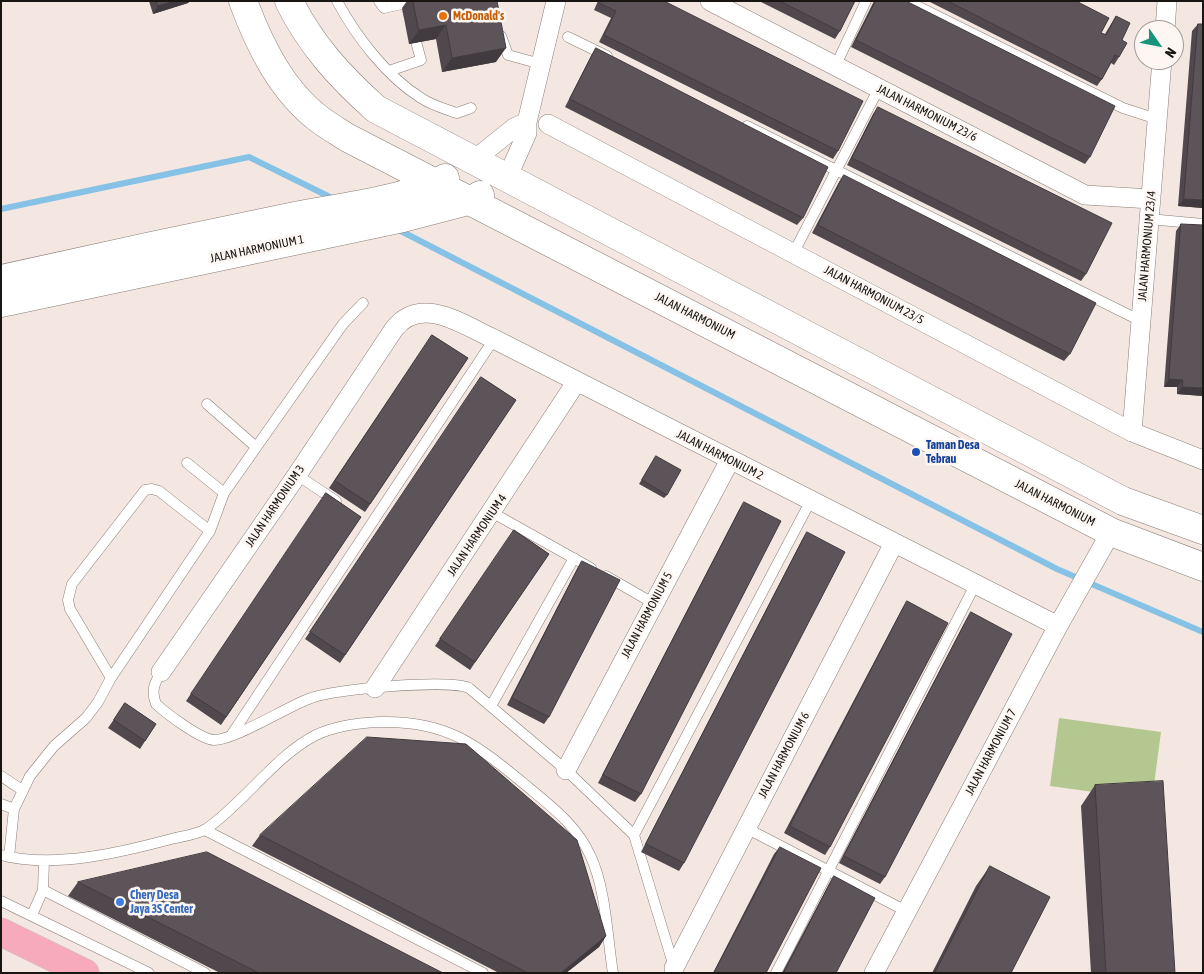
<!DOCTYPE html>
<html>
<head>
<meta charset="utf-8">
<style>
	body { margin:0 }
	#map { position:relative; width:1204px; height:974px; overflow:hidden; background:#f4e7e1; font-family:"Asap Condensed",sans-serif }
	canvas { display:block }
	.frame { position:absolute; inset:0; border:2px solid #191512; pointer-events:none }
	.north { position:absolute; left:1134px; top:20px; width:50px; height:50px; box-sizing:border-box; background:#fef6f2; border:1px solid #a29c98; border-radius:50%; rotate:123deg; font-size:14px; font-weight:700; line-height:20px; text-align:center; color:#191512 }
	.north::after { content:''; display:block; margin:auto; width:18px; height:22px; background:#16947c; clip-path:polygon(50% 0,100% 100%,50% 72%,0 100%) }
</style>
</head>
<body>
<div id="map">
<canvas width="1204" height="974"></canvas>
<div class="frame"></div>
<div class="north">N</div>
</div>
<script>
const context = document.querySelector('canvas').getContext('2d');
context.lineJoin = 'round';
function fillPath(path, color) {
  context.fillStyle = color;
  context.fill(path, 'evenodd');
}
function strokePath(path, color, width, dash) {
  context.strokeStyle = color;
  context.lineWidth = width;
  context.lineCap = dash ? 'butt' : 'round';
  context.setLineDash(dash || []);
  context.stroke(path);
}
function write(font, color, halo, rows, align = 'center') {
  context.font = font + ' "Asap Condensed",sans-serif';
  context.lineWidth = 5;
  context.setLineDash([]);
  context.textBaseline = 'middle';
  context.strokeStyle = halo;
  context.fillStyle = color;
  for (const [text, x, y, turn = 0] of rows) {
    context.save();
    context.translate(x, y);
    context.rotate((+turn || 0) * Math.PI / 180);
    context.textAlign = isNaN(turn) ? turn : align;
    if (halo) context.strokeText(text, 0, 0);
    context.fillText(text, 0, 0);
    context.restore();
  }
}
const green = new Path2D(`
	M1059 718 1161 732 1152 800 1050 786Z`);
const stream = new Path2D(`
	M1 209 249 157 336 200
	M395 228 1057 569 1203 632`);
const lane = new Path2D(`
	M337 1C356 36 386 76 421 98 431 105 445 109 457 113L471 108
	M379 1 384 8 406 3 409 15
	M907 1 1123 108 1157 119
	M501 36 508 55 541 64
	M568 37 607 56
	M836 65 866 1
	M389 71 421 60 413 31
	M747 126 1141 321
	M1149 219 1203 224
	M794 252 879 88
	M207 404 256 447
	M187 463 224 493
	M297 475 336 501
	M493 513 591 568
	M606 576 653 603
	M161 672C154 684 151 691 156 704 167 714 200 739 214 740 235 740 288 706 311 698 334 689 447 679 469 688L566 770 634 835 674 967
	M111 678 70 609 68 600 72 584 145 490 152 489 159 491 210 531
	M491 706 574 558
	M232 734 494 339
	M1 776 22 790
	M1 804 14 809
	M746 828 906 911
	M205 830 483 973
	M634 835 810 502
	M1 855C55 869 123 852 175 838 185 836 198 834 206 829 243 804 276 755 316 735 335 726 358 723 379 722 448 720 477 745 528 787 552 807 577 826 590 855 606 888 607 936 613 973
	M9 857 14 809 30 776 54 746 86 718 98 702 111 678 210 531 224 493 343 324 363 303
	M43 890 205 973
	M1 901 149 973
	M32 915 43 890 44 861
	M776 973 975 585`);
const street = new Path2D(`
	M710 1 1085 195 1151 199
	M1165 30 1167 1
	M548 124 1132 432 1203 460
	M474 160 514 128 527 122
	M507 178 527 133V122L556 1
	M1132 432 1162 60
	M161 672 297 475 394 329C421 294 463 325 494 339L1058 626
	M375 688 577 381
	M566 770 730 460
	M674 968 894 543
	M874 973 1058 626 1111 532`);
const secondary = new Path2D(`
	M243 1C259 44 281 90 319 119 328 126 339 132 348 138L1111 532 1203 567
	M289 1C310 44 340 77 376 109L1123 501 1203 530
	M1 279C99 257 197 236 295 216 335 208 412 199 445 178
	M1 303 403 218 472 200 480 195`);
const highway = new Path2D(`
	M1 932 85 973`);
const wall = new Path2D(`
	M149 1H190L188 3 153 14Z
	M407 1H497L496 62 442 72 436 39 409 44 402 8Z
	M598 1H664L838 151 833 159 599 42 611 18 594 10Z
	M759 1H855L840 31 835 39Z
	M874 1H906L1090 157 1085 164 851 47Z
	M928 1H1076L1101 33 1105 34 1111 24 1116 16 1122 40 1119 57 1114 65 1111 63 1102 79 1097 86Z
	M1198 24H1203V208L1178 206 1192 31Z
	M596 48 803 218 797 225 565 107 591 56Z
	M878 107 1086 274 1081 281 847 165 873 114Z
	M844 175 1070 354 1064 361 812 233 839 182Z
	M1181 224 1203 396 1177 394V387H1164L1176 231Z
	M432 335 468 358 365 512 329 488Z
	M481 377 516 400 340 663 305 639Z
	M656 456 667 495 664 498 639 484Z
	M326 493 361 517 221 725 186 701Z
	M744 502 641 794 635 802 598 783 739 510Z
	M514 530 549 554 470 670 435 646Z
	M807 532 684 863 679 871 641 852 802 540Z
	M582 561 549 717 544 724 507 705 577 569Z
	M907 601 830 847 825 855 784 833 902 609Z
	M971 612 885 877 880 884 839 863 966 620Z
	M125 703 156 724 140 749 108 728Z
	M1095 785 1175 973H1091L1081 806Z
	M260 835 606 936 599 947 566 973H499L252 846Z
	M780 847 766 973H713L774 854Z
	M990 866 1011 973H932L976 886Z
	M834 876 836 973H782L829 884Z
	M78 882 443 973H220L68 896Z`);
const shadedWall = new Path2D(`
	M175 1H190L188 3 153 14 158 6Z
	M446 25 436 39 409 44 419 30Z
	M506 48 496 62 442 72 452 58Z
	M1184 199 1203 200V208L1178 206Z
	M1169 379 1183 380 1177 387H1164Z
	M1182 387 1203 388V396L1177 394Z
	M606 936 599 947 566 973H561Z`);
const building = new Path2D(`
	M156 1H175L158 6Z
	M413 1H497L506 48 452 58 446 25 419 30Z
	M600 1H664L863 101 838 151 604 35 616 11 599 3Z
	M780 1H855L840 31Z
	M876 1H906L1115 106 1090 157 856 40Z
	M948 1H1076L1109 18 1101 33 1106 35 1116 16 1130 23 1122 40 1127 43 1119 57 1115 55 1102 79Z
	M1198 24H1203V200L1184 199Z
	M596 48 828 167 803 218 570 99Z
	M878 107 1112 223 1086 274 852 158Z
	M844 175 1096 303 1070 354 818 225Z
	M1181 224 1203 225V388L1182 387 1183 380 1169 379Z
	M432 335 468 358 370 504 335 481Z
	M481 377 516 400 345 655 310 632Z
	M656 456 681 470 667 495 642 480Z
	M326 493 361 517 226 717 191 694Z
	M744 502 781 521 641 794 603 775Z
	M514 530 549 554 475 662 440 639Z
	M807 532 845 552 684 863 646 844Z
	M582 561 620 580 549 717 512 698Z
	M907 601 948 623 830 847 790 826Z
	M971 612 1012 634 885 877 844 856Z
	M125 703 156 724 145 741 114 720Z
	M367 737 466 744 577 840 606 936 561 973H528L260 835Z
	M1163 781 1175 973H1106L1095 785Z
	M780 847 821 868 766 973H714Z
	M207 852 443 973H259L78 882Z
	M990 866 1050 897 1011 973H935Z
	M834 876 875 898 836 973H784Z`);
const markers = [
	[443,16,5,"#e8710a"],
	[916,452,5,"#1a4fb4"],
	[120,902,5,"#3f7fe0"]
];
const foodNames = [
	["McDonald's",453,16]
];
const streetNames = [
	["JALAN HARMONIUM 23/6",927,113,27],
	["JALAN HARMONIUM 23/4",1147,246,-85],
	["JALAN HARMONIUM 1",257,249,-12],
	["JALAN HARMONIUM 23/5",874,295,28],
	["JALAN HARMONIUM",695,316,27],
	["JALAN HARMONIUM 2",720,455,27],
	["JALAN HARMONIUM",1055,503,27],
	["JALAN HARMONIUM 3",275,506,-56],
	["JALAN HARMONIUM 4",477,535,-56],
	["JALAN HARMONIUM 5",647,615,-62],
	["JALAN HARMONIUM 7",991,752,-62],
	["JALAN HARMONIUM 6",784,755,-62]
];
const transitNames = [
	["Taman Desa",926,445],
	["Tebrau",926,459]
];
const shopNames = [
	["Chery Desa",130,895],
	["Jaya 3S Center",130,909]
];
fillPath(green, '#b5c790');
strokePath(stream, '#86c1e6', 6);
strokePath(lane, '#897d77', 11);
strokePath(street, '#897d77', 20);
strokePath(secondary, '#897d77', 29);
strokePath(highway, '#c8c7c6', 29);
strokePath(lane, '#fff', 10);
strokePath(street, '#fff', 19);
strokePath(secondary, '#fff', 28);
strokePath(highway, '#f7aabb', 28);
fillPath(wall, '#50484d');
fillPath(shadedWall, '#413b3f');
fillPath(building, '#5d545a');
strokePath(building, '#413b3f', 1);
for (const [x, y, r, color] of markers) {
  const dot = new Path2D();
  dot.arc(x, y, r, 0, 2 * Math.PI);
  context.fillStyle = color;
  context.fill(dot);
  strokePath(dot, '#fef6f2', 2);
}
write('bold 12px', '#c56008', '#fef6f2', foodNames, 'left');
write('12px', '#191512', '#fef6f2', streetNames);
write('bold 12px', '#164399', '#fef6f2', transitNames, 'left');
write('bold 12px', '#366cbe', '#fef6f2', shopNames, 'left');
</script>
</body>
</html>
